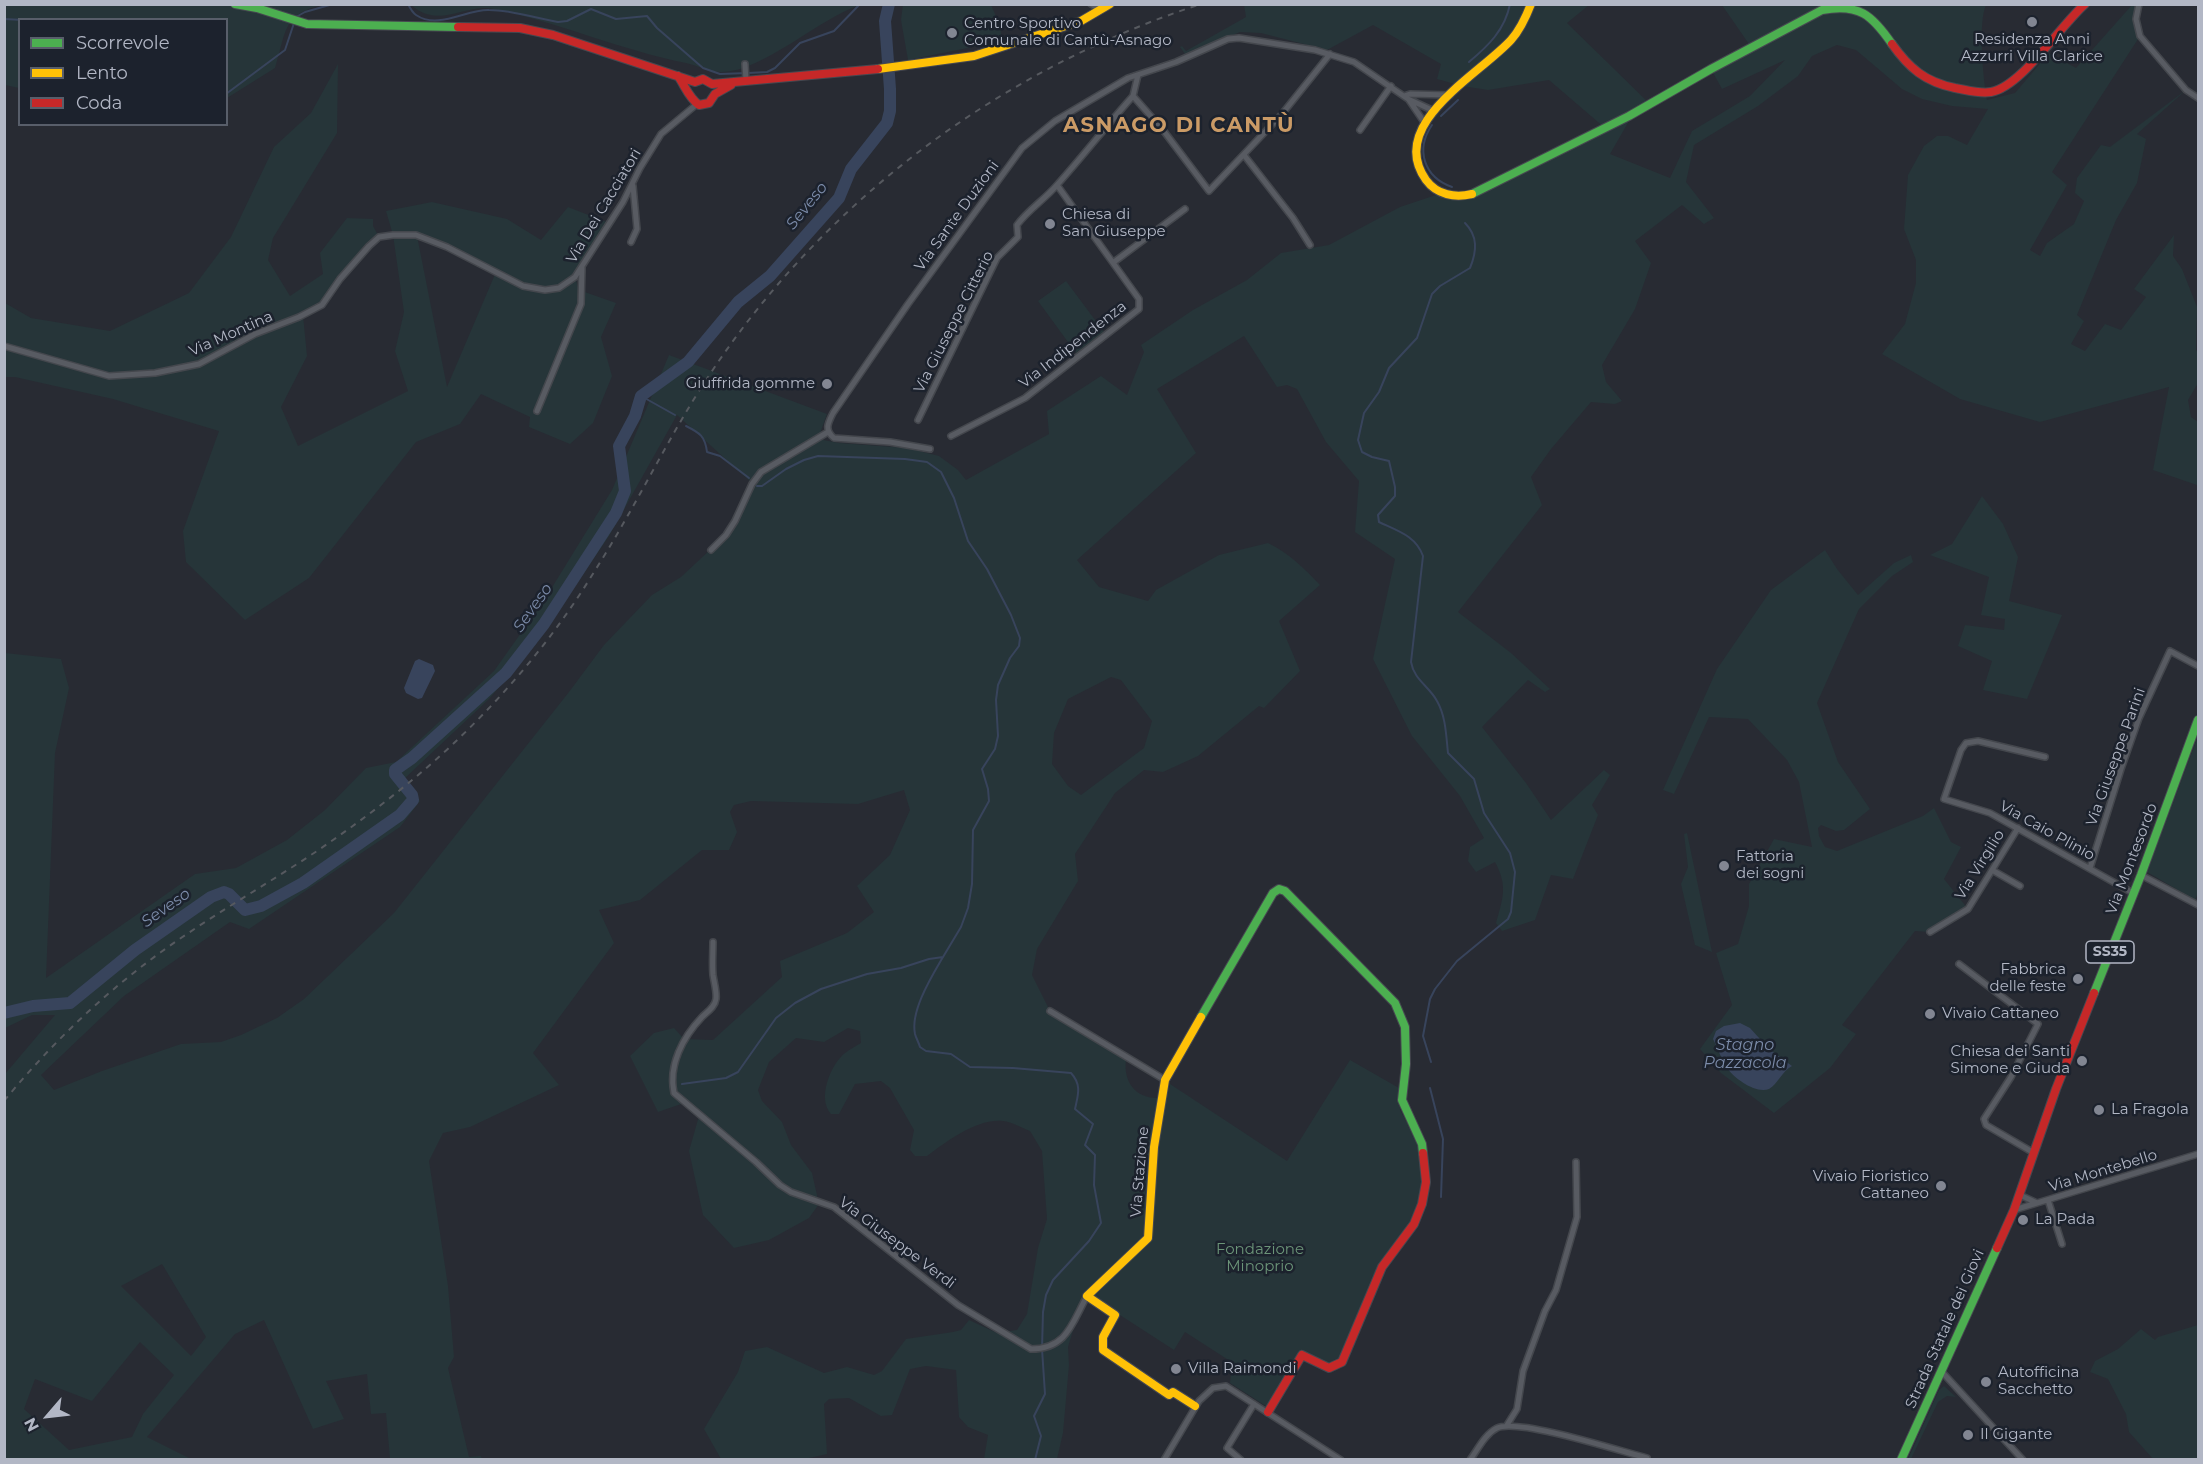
<!DOCTYPE html>
<html>
<head>
<meta charset="utf-8">
<style>
	body { margin:0 }
	#map { position:relative; width:2203px; height:1464px; overflow:hidden; background:#282b33; font-family:Montserrat,sans-serif }
	canvas { display:block }
	.frame { position:absolute; inset:0; border:6px solid #b2b7c5; pointer-events:none }
	.legend { position:absolute; left:18px; top:18px; width:210px; height:108px; box-sizing:border-box; background:#1c222d; border:2px solid #585e6a; margin:0; padding:8px 10px; list-style:none; font-size:18px; color:#b2b7c5 }
	.legend li { display:flex; align-items:center; gap:12px; height:30px }
	.legend b { width:30px; border:2px solid #585e6a }
	.north { position:absolute; left:18px; top:1386px; width:60px; height:60px; -webkit-text-stroke:4px #1c222d; paint-order:stroke; rotate:242deg; font-size:16px; font-weight:700; line-height:24px; text-align:center; color:#b2b7c5 }
	.north::after { content:''; display:block; margin:auto; width:21px; height:27px; background:#b2b7c5; clip-path:polygon(50% 0,100% 100%,50% 72%,0 100%) }
</style>
</head>
<body>
<div id="map">
<canvas width="2203" height="1464"></canvas>
<div class="frame"></div>
<ul class="legend">
<li><b style="height:8px;background:#4caf50"></b>Scorrevole</li>
<li><b style="height:8px;background:#ffc107"></b>Lento</li>
<li><b style="height:8px;background:#c62828"></b>Coda</li>
</ul>
<div class="north">N</div>
</div>
<script>
const context = document.querySelector('canvas').getContext('2d');
context.lineJoin = 'round';
function fillPath(path, color) {
  context.fillStyle = color;
  context.fill(path, 'evenodd');
}
function strokePath(path, color, width, dash) {
  context.strokeStyle = color;
  context.lineWidth = width;
  context.lineCap = dash ? 'butt' : 'round';
  context.setLineDash(dash || []);
  context.stroke(path);
}
function write(font, color, halo, rows, align = 'center') {
  context.font = font + ' Montserrat,sans-serif';
  context.lineWidth = 5;
  context.setLineDash([]);
  context.textBaseline = 'middle';
  context.strokeStyle = halo;
  context.fillStyle = color;
  for (const [text, x, y, turn = 0] of rows) {
    context.save();
    context.translate(x, y);
    context.rotate((+turn || 0) * Math.PI / 180);
    context.textAlign = isNaN(turn) ? turn : align;
    if (halo) context.strokeText(text, 0, 0);
    context.fillText(text, 0, 0);
    context.restore();
  }
}
const green = new Path2D(`
	M903 4 991 5 1000 25 1002 41 908 60 901 20Z
	M5 5H322C282 14 286 33 275 68L227 98 226 20H20L19 88 5 85Z
	M411 5H860C818 19 764 71 722 72 713 73 696 65 686 63 621 50 560 23 494 9 465 3 440 30 411 5Z
	M1244 5H1589L1567 23 1653 107 1629 121 1610 154 1670 178 1692 131 1750 96 1785 60 1722 89 1711 69 1751 47 1722 5H1986C1978 22 1983 79 1987 100L2015 93 2049 53 2076 68 2132 5H2139L2136 19 2140 36 2052 172 2067 185 2030 250 2040 256 2047 243 2074 224 2084 201 2075 193 2077 178 2101 145 2110 147 2186 90 2137 134 2146 139 2137 183 2116 220 2077 315 2084 321 2071 344 2085 351 2105 324 2121 330 2146 297 2134 289 2174 235 2173 256 2182 269 2197 307 2196 350 2198 353V383L2188 400 2191 417 2198 422 2197 485 2153 470 2169 387 2040 422 1960 399 1882 354 1905 324 1916 283V260L1904 229 1908 175 1924 146 1937 136H1948L1967 145 1988 109 1952 106 1922 99 1902 89 1856 50 1837 45 1812 56 1798 76 1758 106 1694 145 1686 182 1714 218 1704 224 1682 205 1635 241 1651 263 1635 309 1602 365 1606 382 1622 401 1615 404 1591 402 1551 449 1531 477 1542 505 1458 612 1511 653 1550 689 1545 692 1528 680 1482 727 1526 783 1551 820 1604 770 1610 775 1592 805 1598 815 1573 879 1551 875 1535 920 1502 931 1496 923C1503 898 1508 886 1495 862L1476 872 1468 861 1470 847 1484 838 1460 796 1412 736 1373 659 1395 559 1355 532 1359 481 1326 442 1297 389 1287 385 1277 387 1244 336 1157 389 1196 453 1077 560 1099 587 1148 601 1156 590 1219 555 1268 543C1289 553 1304 568 1320 585L1279 621 1300 671 1264 708 1259 706 1198 756 1163 772 1144 770 1115 793 1075 854 1078 881 1037 949 1032 975 1050 1011 1126 1060C1123 1082 1136 1099 1159 1098L1148 1237 1082 1301 1068 1347 1069 1365 1063 1433 1057 1459H984L988 1435 968 1427 959 1417 956 1370 926 1366 910 1369 892 1415 881 1416 849 1398 829 1399 824 1404 827 1454 805 1459H721L704 1429 738 1372 745 1351 767 1347 824 1373 847 1367 874 1375 882 1371 906 1339 953 1332 961 1330 969 1320 997 1333 1017 1330 1027 1314 1038 1248 1047 1219 1042 1151 1030 1131C1022 1128 1012 1122 1003 1121 977 1118 946 1142 927 1156H915L910 1150 914 1130 890 1088 881 1081 855 1084 839 1114H831C817 1099 830 1065 845 1053 850 1049 856 1046 861 1043L860 1031 848 1028 824 1042 796 1038 769 1062 758 1090 762 1101 782 1122 791 1145 812 1173 819 1204 809 1218 769 1240 734 1248 703 1215 689 1151 699 1116 684 1103 658 1112 630 1056 654 1033 674 1028 684 1039 713 1040 782 977 780 961 847 933 874 912 857 886 890 855 910 810 904 790 858 804 751 801 734 805 730 812 737 832 729 850H702L640 900 599 910 614 943 533 1053 559 1085 470 1127 443 1133 429 1161 448 1286 454 1357 448 1368 469 1457 481 1456 482 1459H390L386 1413 371 1414 367 1374 326 1381 344 1419 313 1429 264 1320 235 1334 147 1437 191 1459H5V1074L55 1015H32L5 1028V653L61 659 69 688 55 753 46 978 195 874 236 868 287 840 325 810 366 768 396 762 494 671 543 602 612 490 669 355 827 414 818 439 839 443 907 448 939 456 958 470 966 480 1049 434 1047 411 1101 376 1127 395 1144 352 1141 345 1193 310 1247 280 1281 253 1329 245 1400 207 1442 193 1468 196 1605 128 1549 80 1488 90 1462 86 1437 79 1441 64 1373 25 1327 50 1261 33 1240 32 1187 54H1185L1180 47 1182 46 1186 51 1246 17ZM677 415 752 483 726 535 681 577 652 595 604 645 569 692 394 913 304 999 277 1018 241 1035 221 1042 181 1044 102 1071 54 1090 41 1075 124 996 230 922 249 929 400 827 420 801 403 780 489 699 536 644 609 536ZM1111 677 1121 680 1152 721 1144 748 1081 795 1068 786 1052 764 1054 733 1068 699ZM162 1264 206 1337 191 1356 121 1286ZM140 1342 174 1375 143 1414 132 1437 69 1450 24 1409 35 1379 92 1401Z
	M338 64 337 133 273 238 268 260 290 296 323 274 320 253 347 218 373 219V226L379 237 322 305 303 315 307 356 281 407 298 446 408 391 395 351 404 312 393 235 386 211 432 202 507 219 541 240 568 207 609 223 575 277 579 290 616 303 601 337 612 376 593 423 570 444 529 427 530 417 481 394 460 424 416 442 309 578 245 620 186 562 183 531 219 431 113 399 15 377H5V303L31 318 110 331 189 293 231 237 274 147 311 113ZM417 236 496 272 447 387Z
	M1066 281 1104 332 1076 353 1038 301Z
	M1982 496 2003 524 2018 557 2009 601 2062 615 2027 699 1983 690 1992 661 1958 646 1965 625 2004 630 2005 619 1981 615 1989 577 1930 555 1952 544Z
	M1825 550 1837 569 1858 595 1894 563 1911 555 1913 562 1892 576 1859 609 1817 703 1838 762 1870 809 1844 830 1836 831 1821 825 1818 828 1819 836 1825 847 1837 851 1923 816 1934 808 1951 842 1961 847 1944 879 1968 909 1930 932 1915 931 1842 1025 1856 1034 1830 1068 1774 1113 1721 1073 1700 1049 1732 1005 1716 953 1738 944 1749 906V884L1774 839 1812 847 1799 782 1787 760 1748 719 1709 717 1674 794 1663 790 1717 669 1771 590Z
	M2198 736V893L2195 900 2147 872Z
	M1687 833 1712 952 1695 945 1681 884 1688 867 1684 834Z
	M1350 1060 1399 1088 1400 1110 1415 1136 1420 1151 1423 1176 1421 1197 1410 1222 1372 1277 1340 1358 1334 1360 1330 1365 1300 1352 1269 1408 1230 1383 1231 1373 1227 1367 1230 1361 1185 1332 1174 1350 1089 1295 1149 1238 1157 1139 1170 1084 1287 1161Z
	M2198 1325V1459H2153L2129 1432 2126 1414 2108 1379 2090 1372 2095 1361 2118 1349 2141 1329 2155 1340 2158 1337Z
	M1944 1386 1956 1397 1947 1396 1938 1402 1911 1459H1908L1939 1390Z`);
const water = new Path2D(`
	M419 659 433 665 435 671 422 698 418 699 406 693 404 688 415 661Z
	M1740 1023 1750 1028 1769 1049 1792 1066C1782 1071 1778 1084 1769 1089 1756 1094 1735 1079 1728 1069 1723 1063 1717 1047 1713 1039L1716 1031 1724 1026Z`);
const stream = new Path2D(`
	M408 4C410 8 413 13 416 15 438 30 467 9 489 10 511 10 536 18 558 22L567 21 591 9 616 19 647 16 657 28 703 68 720 74 748 73 767 72 775 68 800 43 834 31 860 4
	M296 17 305 12 333 4
	M4 19 24 20
	M140 20H154
	M1469 62C1488 46 1505 30 1510 4
	M226 94 285 50 294 23
	M1441 116 1458 100
	M1432 125C1415 150 1424 177 1452 187
	M641 396 675 415
	M686 426C700 433 705 436 707 452L720 456 749 478
	M757 486H762L786 469 804 460 818 456 905 459 927 462 941 472 954 498 968 541 987 569 1011 615 1020 638 1019 646 1010 658 998 685 996 700 998 736 995 749 982 769 988 789 989 801 973 830 972 884 968 908 961 927 943 957
	M1431 1062 1423 1036 1430 999 1435 989 1457 961 1508 919 1511 912 1515 872 1510 853 1484 813 1474 779 1448 753C1446 735 1446 717 1437 701 1429 686 1414 680 1411 662L1423 556C1416 536 1398 531 1379 522L1378 515 1395 496V487L1389 461 1372 457 1362 452 1358 440 1364 413 1379 392 1389 368 1417 338 1432 294 1440 286 1470 268C1477 251 1478 236 1465 223
	M682 1084 726 1078 738 1072 776 1018 795 1003 821 989 867 974 901 968 929 959 943 957C932 976 910 1011 915 1034 916 1038 919 1043 920 1047L926 1051 951 1054 970 1067 1013 1068 1071 1073C1082 1085 1078 1095 1075 1109L1093 1124 1085 1145 1095 1155 1094 1185 1101 1223 1089 1241 1053 1280 1046 1295 1043 1312 1042 1349 1045 1394 1034 1416 1041 1436 1035 1460
	M1430 1088 1443 1139 1441 1197`);
const river = new Path2D(`
	M4 1013 33 1006 70 1003 135 950 211 897 224 892 229 894 245 910 261 906 303 883 400 815 413 800 412 795 395 774V770L412 758 506 673 544 624 616 513 625 491 619 446 635 416 641 396 688 362 738 302 770 276 839 198 851 169 887 123 890 111V89L885 21 889 4`);
const street = new Path2D(`
	M1091 4 1100 10
	M2139 4 2136 19 2140 36 2186 90 2198 98
	M745 64 746 81
	M1138 75 1133 96 1163 130 1209 191 1282 114 1330 54
	M1404 96 1410 94 1450 95
	M1409 100 1424 122
	M1360 130 1391 86
	M1244 155 1293 218 1310 245
	M631 242 637 229 633 186
	M1114 262 1185 209
	M4 346 109 376 155 373 199 364 255 334 299 317 322 305 340 279 369 246 379 237 393 235H416L447 247 523 286 545 290 559 288 575 277 623 202 640 168 661 134 697 104
	M537 411 581 304 582 268
	M918 420 997 258 1018 237 1017 225C1028 210 1044 200 1057 185 1083 156 1107 125 1133 96
	M951 436 1025 398 1139 309V299L1057 185
	M930 449 890 442 834 438C824 430 828 423 833 413L908 304 1022 148 1055 121 1128 78 1176 62 1228 39 1239 38 1315 50 1354 62 1408 99 1434 111
	M711 550 726 535 735 521 752 484 761 472 828 432
	M2045 757 1978 741 1966 743 1961 750 1944 799 1990 813 2133 893
	M2090 868 2121 769 2139 718 2170 651 2198 666
	M1992 870 2020 886
	M2141 875 2198 905
	M1930 932 1968 909 2018 828
	M713 942C713 953 712 964 713 975 714 982 717 992 716 999 715 1007 707 1012 702 1017 683 1037 668 1065 674 1093L756 1162 780 1185 791 1192 834 1207 958 1305 1031 1349C1067 1349 1072 1323 1087 1296
	M1959 964 2038 1024 2011 1077 1984 1119 1986 1125 2034 1153
	M1050 1011 1165 1080
	M2020 1195 2035 1202
	M2048 1200 2062 1244
	M2014 1210 2198 1154
	M1942 1372 2023 1460
	M1507 1425 1517 1409 1523 1371 1545 1311 1556 1290 1577 1217 1576 1162
	M1164 1460 1199 1401 1213 1388 1226 1386 1341 1460
	M1241 1460 1227 1448 1254 1404
	M1470 1460C1478 1449 1485 1434 1497 1428 1518 1418 1620 1451 1647 1458`);
const fast = new Path2D(`
	M235 4 257 8 307 24 458 27
	M1472 194 1629 116 1711 69 1822 10C1859 3 1872 15 1892 44
	M2094 993 2141 875 2198 720
	M1201 1017 1273 893 1279 889 1285 891 1395 1003 1405 1027 1406 1064 1402 1100 1422 1144 1423 1153
	M1901 1460 1997 1248`);
const slow = new Path2D(`
	M878 69 974 56 1081 21 1110 4
	M1472 194C1455 198 1437 195 1426 180 1386 124 1479 75 1511 40 1520 30 1526 17 1531 4
	M1195 1406 1173 1392 1169 1395 1103 1350V1337L1115 1315 1087 1296 1148 1238 1154 1147 1165 1080 1201 1017`);
const jam = new Path2D(`
	M458 27 520 28 553 35 695 82 703 79 712 84 878 69
	M1892 44C1909 68 1925 82 1955 88 1967 90 1979 94 1991 92 2021 87 2061 25 2085 4
	M678 76C685 86 689 98 699 105L709 103 715 94 731 85
	M1997 1248 2014 1210 2056 1089 2094 993
	M1268 1412 1302 1355 1329 1368 1342 1362 1382 1267 1414 1224 1422 1204 1426 1182 1423 1153`);
const rail = new Path2D(`
	M4 1101C50 1045 103 994 161 952 211 916 264 886 314 853 363 820 409 785 452 745 506 694 555 636 594 572 630 516 659 456 694 399 810 211 992 72 1201 4`);
const markers = [
	[2032,22,6,"#828692"],
	[952,33,6,"#828692"],
	[1050,224,6,"#828692"],
	[827,384,6,"#828692"],
	[1724,866,6,"#828692"],
	[2078,979,6,"#828692"],
	[1930,1014,6,"#828692"],
	[2082,1061,6,"#828692"],
	[2099,1110,6,"#828692"],
	[1941,1186,6,"#828692"],
	[2023,1220,6,"#828692"],
	[1176,1369,6,"#828692"],
	[1986,1382,6,"#828692"],
	[1968,1435,6,"#828692"]
];
const shields = [
	[2110,952,48]
];
const shieldNames = [
	["SS35",2110,952]
];
const poiNames = [
	["Centro Sportivo",964,24],
	["Comunale di Cantù-Asnago",964,41],
	["Residenza Anni",2032,40,"center"],
	["Azzurri Villa Clarice",2032,57,"center"],
	["Chiesa di",1062,215],
	["San Giuseppe",1062,232],
	["Giuffrida gomme",815,384,"right"],
	["Fattoria",1736,857],
	["dei sogni",1736,874],
	["Fabbrica",2066,970,"right"],
	["delle feste",2066,987,"right"],
	["Vivaio Cattaneo",1942,1014],
	["Chiesa dei Santi",2070,1052,"right"],
	["Simone e Giuda",2070,1069,"right"],
	["La Fragola",2111,1110],
	["Vivaio Fioristico",1929,1177,"right"],
	["Cattaneo",1929,1194,"right"],
	["La Pada",2035,1220],
	["Villa Raimondi",1188,1369],
	["Autofficina",1998,1373],
	["Sacchetto",1998,1390],
	["Il Gigante",1980,1435]
];
const streetNames = [
	["Via Dei Cacciatori",604,206,-59],
	["Via Sante Duzioni",957,216,-54],
	["Via Giuseppe Citterio",954,322,-63],
	["Via Montina",231,334,-24],
	["Via Indipendenza",1073,345,-38],
	["Via Giuseppe Parini",2116,757,-70],
	["Via Caio Plinio",2047,831,29],
	["Via Montesordo",2132,859,-69],
	["Via Virgilio",1980,865,-58],
	["Via Montebello",2103,1171,-17],
	["Via Stazione",1140,1172,-85],
	["Via Giuseppe Verdi",897,1243,37],
	["Strada Statale dei Giovi",1945,1329,-66]
];
const parkNames = [
	["Fondazione",1260,1250],
	["Minoprio",1260,1267]
];
const waterNames = [
	["Seveso",807,206,-51],
	["Seveso",533,608,-55],
	["Seveso",166,908,-35],
	["Stagno",1745,1045],
	["Pazzacola",1745,1063]
];
const districtNames = [
	["ASNAGO DI CANTÙ",1179,126]
];
fillPath(green, '#263539');
fillPath(water, '#38445c');
strokePath(stream, '#38445c', 2);
strokePath(river, '#38445c', 12);
strokePath(street, '#44474d', 8);
strokePath(fast, '#464850', 10);
strokePath(slow, '#464850', 10);
strokePath(jam, '#464850', 10);
strokePath(street, '#585b62', 5);
strokePath(fast, '#4caf50', 8);
strokePath(slow, '#ffc107', 8);
strokePath(jam, '#c62828', 8);
strokePath(rail, '#56595f', 2, [6, 6]);
for (const [x, y, r, color] of markers) {
  const dot = new Path2D();
  dot.arc(x, y, r, 0, 2 * Math.PI);
  context.fillStyle = color;
  context.fill(dot);
  strokePath(dot, '#1c222d', 2);
}
for (const [x, y, w] of shields) {
  const box = new Path2D();
  box.roundRect(x - w / 2, y - 11, w, 22, 4.5);
  context.fillStyle = '#1c222d';
  context.fill(box);
  strokePath(box, '#b2b7c5', 1.5);
}
write('bold 14px', '#b2b7c5', null, shieldNames);
write('15px', '#b2b7c5', '#1c222d', poiNames, 'left');
write('15px', '#b2b7c5', '#1c222d', streetNames);
write('15px', '#6b9478', '#1c222d', parkNames);
write('italic 16px', '#7c8caa', '#1c222d', waterNames);
context.letterSpacing = '1.5px';
write('bold 21px', '#cb9b66', '#1c222d', districtNames);
context.letterSpacing = '0px';
</script>
</body>
</html>
